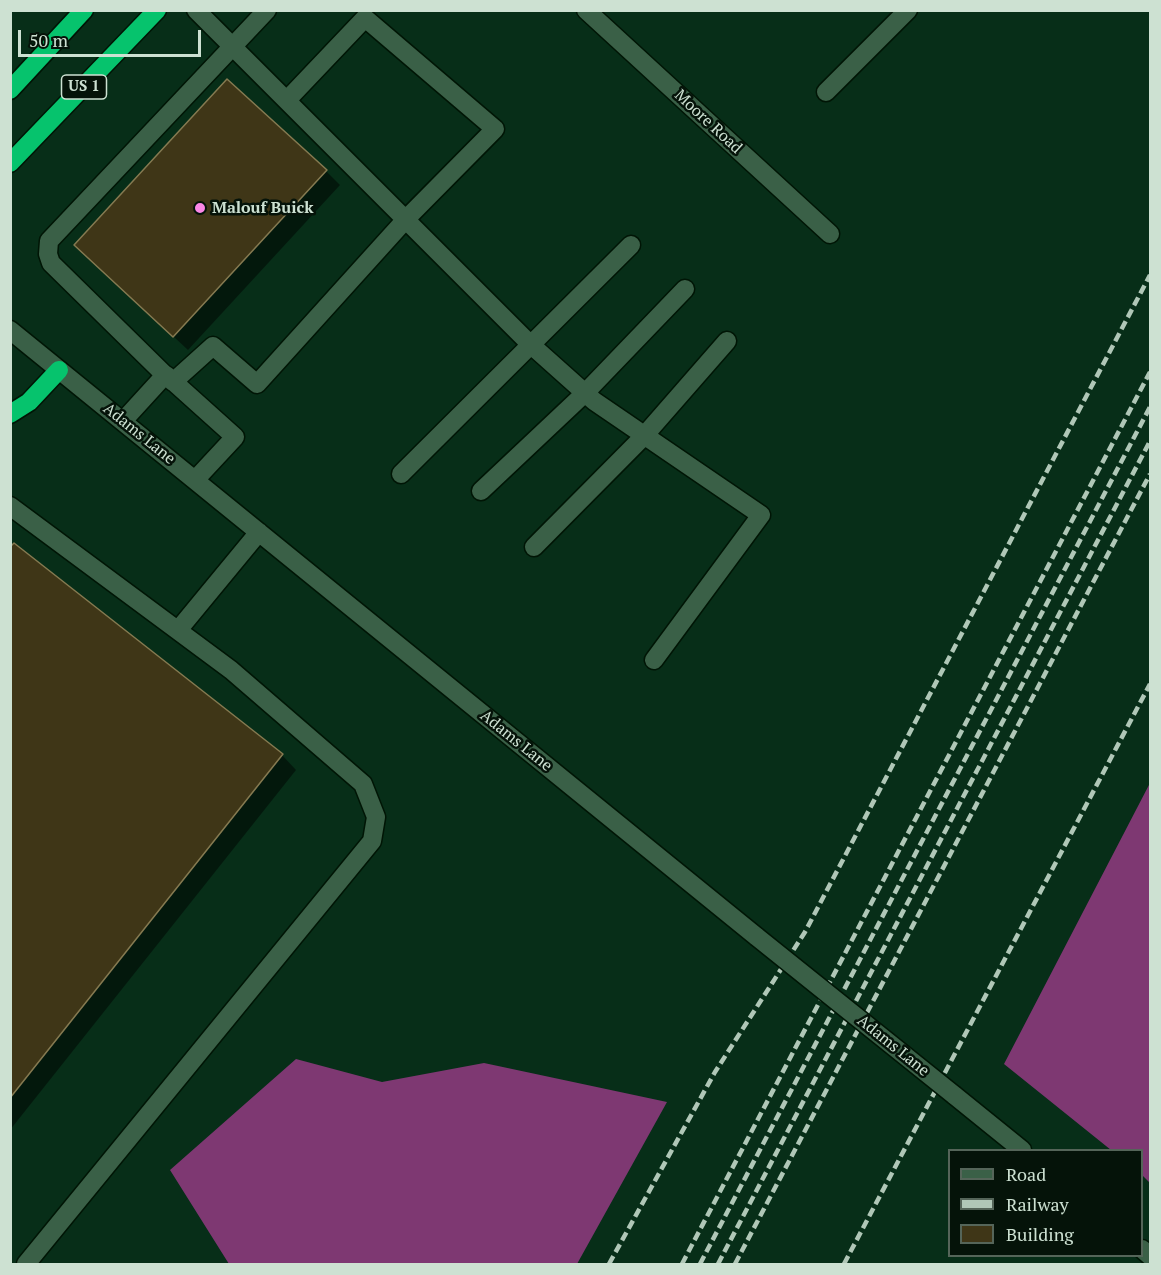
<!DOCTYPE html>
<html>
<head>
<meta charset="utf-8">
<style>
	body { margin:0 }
	#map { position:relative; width:1161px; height:1275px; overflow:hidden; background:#072e18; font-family:"PT Serif",serif }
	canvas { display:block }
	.frame { position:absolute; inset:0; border:12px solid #cde1d2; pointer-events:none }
	.legend { position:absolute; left:948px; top:1149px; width:195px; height:108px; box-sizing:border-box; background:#051309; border:2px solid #556559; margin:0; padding:8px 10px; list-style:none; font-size:18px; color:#cde1d2 }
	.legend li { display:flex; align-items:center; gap:12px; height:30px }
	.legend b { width:30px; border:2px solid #556559 }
	.scale { position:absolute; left:18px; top:30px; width:183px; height:27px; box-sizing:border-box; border:3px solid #cde1d2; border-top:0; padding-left:8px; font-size:18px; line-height:21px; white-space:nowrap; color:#cde1d2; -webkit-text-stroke:4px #051309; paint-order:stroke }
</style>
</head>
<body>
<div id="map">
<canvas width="1161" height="1275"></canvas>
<div class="frame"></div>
<ul class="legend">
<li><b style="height:8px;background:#3a6047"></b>Road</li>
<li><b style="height:8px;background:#b0c7b7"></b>Railway</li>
<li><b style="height:16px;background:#3f3617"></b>Building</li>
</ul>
<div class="scale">50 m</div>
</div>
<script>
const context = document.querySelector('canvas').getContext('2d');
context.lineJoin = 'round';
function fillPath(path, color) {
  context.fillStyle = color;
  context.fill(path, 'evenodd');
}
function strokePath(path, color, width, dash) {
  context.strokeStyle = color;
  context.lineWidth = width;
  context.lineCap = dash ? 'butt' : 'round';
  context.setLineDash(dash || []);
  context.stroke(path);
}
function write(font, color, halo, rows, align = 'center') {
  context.font = font + ' "PT Serif",serif';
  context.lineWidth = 5;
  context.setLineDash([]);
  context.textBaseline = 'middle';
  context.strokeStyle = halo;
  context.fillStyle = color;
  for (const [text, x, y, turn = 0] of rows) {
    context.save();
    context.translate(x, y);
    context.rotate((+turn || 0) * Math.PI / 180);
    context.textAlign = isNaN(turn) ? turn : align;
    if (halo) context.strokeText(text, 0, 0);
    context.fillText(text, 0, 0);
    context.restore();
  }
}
const forest = new Path2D(`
	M1150 783V1183L1142 1175V1150H1111L1004 1064Z
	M296 1059 382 1082 484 1063 667 1102 577 1264H229L170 1170Z`);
const shadow = new Path2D(`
	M326 171 340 185 188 350 90 259Z
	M14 545 282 755 296 770 10 1130V550Z`);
const building = new Path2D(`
	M227 79 327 170 173 337 74 245Z
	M14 543 283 754 10 1098V547Z`);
const minor = new Path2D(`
	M196 10 529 343 594 401 761 515 654 660
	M586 10 830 234
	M826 92 908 10
	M10 330 757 937
	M166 375 235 437 195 480
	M173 382 213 346 257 384 407 218 495 129 365 18 288 99
	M123 421 165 375 51 263 48 254 49 241 267 10
	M401 474 631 245
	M481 491 585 393 685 289
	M10 506 231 670 363 784 376 817 372 841 26 1264
	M534 547 644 436 727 341
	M179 629 259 532
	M954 1095 1022 1150
	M1142 1249 1150 1256`);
const highway = new Path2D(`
	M10 90 84 10
	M10 163 157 10
	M10 414 29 402 59 370`);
const rail = new Path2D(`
	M609 1264 715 1072 805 932 1150 275
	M682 1264 1150 372
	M700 1264 1150 407
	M718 1264 1150 441
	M735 1264 1150 474
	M844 1264 1150 684`);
const minorBridge = new Path2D(`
	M757 937 954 1095`);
const markers = [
	[200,208,6,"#fa87e6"]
];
const shields = [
	[84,87,45]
];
const shieldNames = [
	["US 1",84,87]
];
const streetNames = [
	["Moore Road",708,122,43],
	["Adams Lane",139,434,39],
	["Adams Lane",516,741,39],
	["Adams Lane",893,1046,39]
];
const poiNames = [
	["Malouf Buick",212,208]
];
fillPath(forest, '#7e3872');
fillPath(shadow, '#0007');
fillPath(building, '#3f3617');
strokePath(building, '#857a51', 1.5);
strokePath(minor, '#001505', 21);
strokePath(highway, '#001505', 21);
strokePath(minor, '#3a6047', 18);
strokePath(highway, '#06c36d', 18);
strokePath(rail, '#b0c7b7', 4.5, [9, 4.5]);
strokePath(minorBridge, '#001505', 21, []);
strokePath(minorBridge, '#3a6047', 18);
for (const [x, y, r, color] of markers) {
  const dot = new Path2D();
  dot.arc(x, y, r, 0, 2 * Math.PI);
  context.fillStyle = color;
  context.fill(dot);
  strokePath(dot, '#051309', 2);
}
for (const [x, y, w] of shields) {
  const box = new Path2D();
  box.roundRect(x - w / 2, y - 12, w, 24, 4.5);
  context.fillStyle = '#051309';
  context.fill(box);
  strokePath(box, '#cde1d2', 1.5);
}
write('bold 15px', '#cde1d2', null, shieldNames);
write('16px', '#cde1d2', '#051309', streetNames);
write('bold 16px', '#cde1d2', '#051309', poiNames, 'left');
</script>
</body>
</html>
